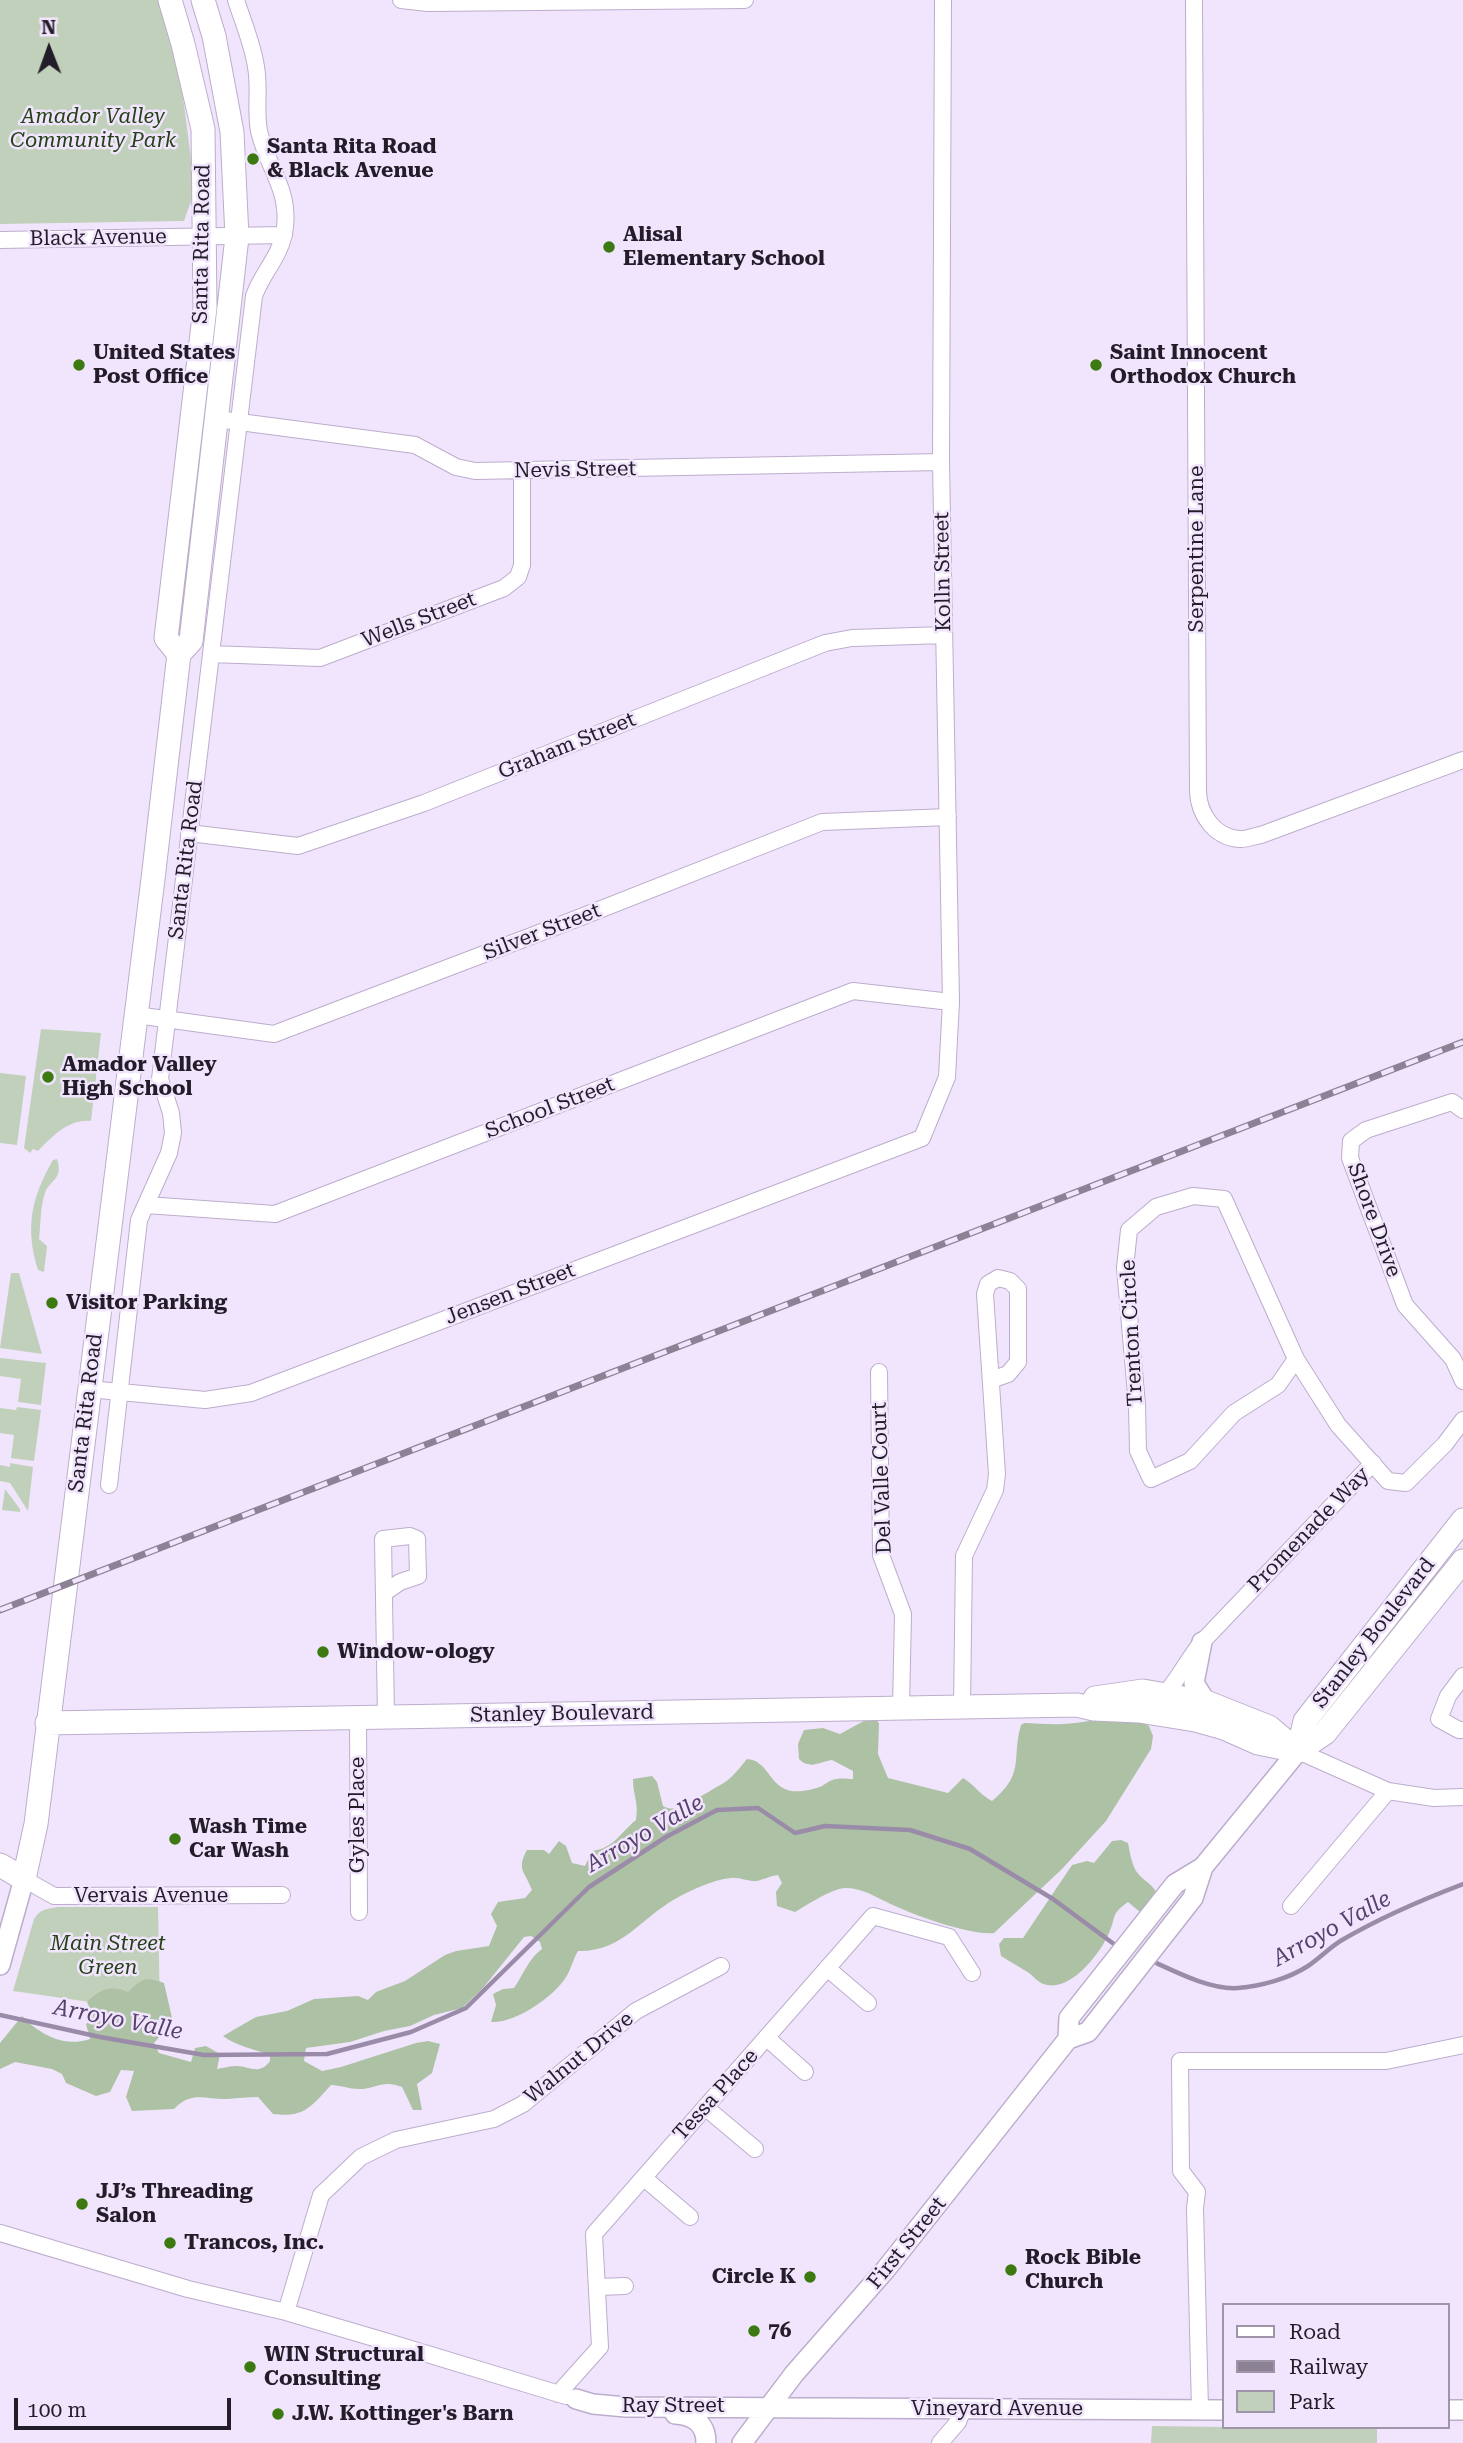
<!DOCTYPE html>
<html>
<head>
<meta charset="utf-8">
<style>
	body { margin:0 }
	#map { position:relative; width:1463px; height:2443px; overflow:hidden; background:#f1e5fe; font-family:"Roboto Serif",serif }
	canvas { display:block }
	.legend { position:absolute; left:1222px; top:2303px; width:228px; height:126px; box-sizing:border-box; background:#f1e5fe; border:2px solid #9e95a8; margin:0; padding:9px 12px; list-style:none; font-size:21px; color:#221d28 }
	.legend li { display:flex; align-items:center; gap:14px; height:35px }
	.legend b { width:35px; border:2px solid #9e95a8 }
	.north { position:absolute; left:14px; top:14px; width:70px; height:70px; -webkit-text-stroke:5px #f1e5fe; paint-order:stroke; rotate:359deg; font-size:19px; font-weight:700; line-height:28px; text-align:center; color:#221d28 }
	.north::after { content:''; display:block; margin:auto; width:24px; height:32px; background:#221d28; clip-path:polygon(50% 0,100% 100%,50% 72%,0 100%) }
	.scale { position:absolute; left:14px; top:2398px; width:217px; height:32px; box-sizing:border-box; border:4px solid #221d28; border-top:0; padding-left:9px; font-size:21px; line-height:24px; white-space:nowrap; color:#221d28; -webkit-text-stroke:5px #f1e5fe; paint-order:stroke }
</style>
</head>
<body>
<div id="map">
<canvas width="1463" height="2443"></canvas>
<ul class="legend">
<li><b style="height:9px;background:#fff"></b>Road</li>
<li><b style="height:9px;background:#8b8395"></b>Railway</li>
<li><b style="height:19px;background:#c1d0ba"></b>Park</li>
</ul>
<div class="north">N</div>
<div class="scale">100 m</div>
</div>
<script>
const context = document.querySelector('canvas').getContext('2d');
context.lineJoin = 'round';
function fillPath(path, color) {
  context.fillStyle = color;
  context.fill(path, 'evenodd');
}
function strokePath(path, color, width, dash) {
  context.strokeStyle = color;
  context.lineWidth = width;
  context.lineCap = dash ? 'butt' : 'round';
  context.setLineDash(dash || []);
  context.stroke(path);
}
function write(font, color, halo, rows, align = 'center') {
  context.font = font + ' "Roboto Serif",serif';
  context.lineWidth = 5;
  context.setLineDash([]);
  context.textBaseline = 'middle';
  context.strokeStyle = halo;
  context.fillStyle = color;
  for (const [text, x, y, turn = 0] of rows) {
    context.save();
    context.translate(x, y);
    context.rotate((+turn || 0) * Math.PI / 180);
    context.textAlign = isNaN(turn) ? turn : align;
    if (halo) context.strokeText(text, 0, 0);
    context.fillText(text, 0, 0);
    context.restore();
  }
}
const green = new Path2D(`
	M0 0H158L181 81 195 190 184 221 0 224Z
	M41 1029 101 1033 91 1121C68 1119 53 1136 38 1151L33 1149 30 1153 24 1148Z
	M0 1073 26 1076 17 1145 0 1143Z
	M57 1159C64 1180 49 1180 45 1193 40 1207 41 1224 39 1239L47 1246 44 1272 38 1270C25 1228 31 1198 53 1160Z
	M11 1273H19L42 1354 0 1348Z
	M0 1358 46 1363 41 1405 18 1402 21 1379 0 1376Z
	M17 1407 41 1410 34 1461 11 1458 14 1435 0 1433V1408L16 1410Z
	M10 1463 33 1467 28 1511 10 1483 0 1481V1465L10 1467Z
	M5 1489 20 1509V1512L2 1510Z
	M58 1907H158L160 2012 13 1991 34 1919C40 1909 47 1909 58 1907Z
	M1152 2426 1377 2429V2443H1151Z`);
const forest = new Path2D(`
	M873 1716 879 1723 878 1754 888 1778 948 1793 963 1778C975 1785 980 1795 992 1801 1026 1773 1011 1759 1021 1725L1024 1723C1037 1723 1050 1725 1063 1724 1095 1723 1118 1710 1149 1726L1153 1736 1151 1749 1106 1821 1062 1869 994 1933C972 1936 917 1916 895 1906 879 1899 857 1884 839 1889 824 1894 808 1904 795 1912L777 1906 776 1892 782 1883 778 1875C770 1876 765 1879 757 1881 749 1882 739 1877 731 1878 712 1880 691 1890 675 1899 640 1919 622 1952 578 1951 573 1959 571 1970 566 1977 554 1997 514 2024 491 2022L496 2005 493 1994 503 1989 514 1988C523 1975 529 1958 542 1949L540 1942 531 1936 524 1937 483 1988 462 2008 434 2015 410 2026 384 2031 350 2042 306 2048 304 2061 322 2071 341 2067 416 2043 428 2041 440 2044 432 2073 417 2084 422 2110H413L402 2087C383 2079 376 2089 359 2089 349 2089 340 2085 331 2085 311 2107 304 2118 273 2114L258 2097C248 2097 238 2098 228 2099 206 2100 192 2090 174 2109L132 2111 126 2097 134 2071 121 2070 110 2092 96 2096 66 2083 62 2074 52 2069 15 2062 0 2069V2043L22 2016C39 2034 64 2048 90 2039L86 2024 92 2020 93 2015 87 2002C100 1989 111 1985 128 1992 142 1979 145 1976 164 1983L173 2022 154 2043 159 2053 191 2062 195 2048 206 2046 220 2054 217 2069C223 2068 230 2066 236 2066 250 2066 259 2076 270 2061V2055C254 2049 236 2046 223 2036L256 2017 287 2011 314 1999 358 1996 368 2000 376 1992 405 1981 445 1955 456 1951 489 1946 497 1926 491 1914 498 1902 525 1898 532 1890C525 1871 516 1870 527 1850H544L549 1854 559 1841 566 1846 572 1863 585 1866 592 1851C614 1848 619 1834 636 1820 639 1801 633 1797 633 1779L652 1776 657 1782 663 1806C668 1809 673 1809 679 1808 684 1806 723 1784 728 1780 735 1774 741 1766 747 1759 766 1760 769 1782 785 1789 794 1794 813 1790 822 1786 827 1783 831 1779 837 1779 842 1778 848 1779 853 1779V1771L832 1760C819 1762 810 1770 799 1759L798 1744 804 1730 823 1728 840 1734Z
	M1121 1840 1128 1843C1130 1852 1131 1862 1136 1871 1143 1881 1154 1884 1158 1896L1149 1915 1140 1912 1128 1902C1110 1915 1117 1915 1109 1933 1100 1954 1068 1996 1041 1983 1037 1981 1033 1976 1029 1973 1020 1967 1010 1962 1001 1956L999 1944 1004 1938H1023L1072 1865 1087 1861 1094 1863 1112 1841Z`);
const stream = new Path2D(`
	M1152 1961C1176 1972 1211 1990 1238 1988 1261 1986 1288 1979 1308 1966 1320 1958 1330 1947 1342 1940 1381 1917 1421 1900 1463 1884
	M0 2015 100 2037 204 2055 327 2054 411 2032 466 2008 589 1887 666 1837 717 1810 758 1808 795 1833 825 1826 910 1830 970 1849 1053 1899 1118 1947`);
const minor = new Path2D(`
	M401 0 428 3 745 0
	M1194 0 1198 792C1199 814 1214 837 1239 839 1245 840 1254 836 1261 835L1463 760
	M0 240 284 235
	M217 419 415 445 456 467 475 471 941 462
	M211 654 320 658 504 588 518 577 522 565V471
	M189 833 298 846 424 803 825 643 852 638 944 635
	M136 1015 274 1034 576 919 822 822 948 817
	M1463 1110 1452 1102 1366 1130 1351 1141 1350 1158 1405 1305 1453 1359 1463 1381
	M1193 1196 1224 1199 1296 1359 1278 1385 1234 1413 1190 1461 1151 1479 1138 1451 1137 1405 1125 1268 1129 1230 1156 1207Z
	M146 1205 275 1214 853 991 951 1002
	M1296 1359 1338 1425 1388 1481 1406 1483 1445 1444 1463 1420
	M879 1372 881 1555 903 1614 901 1707
	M89 1389 205 1400 251 1393 922 1138 947 1077 951 1002 941 462 943 0
	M109 1485 139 1220 169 1153 173 1133 171 1113 160 1079 254 296C262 273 279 258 284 234 292 191 268 170 259 131 255 110 260 88 256 67 253 45 243 22 236 0
	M384 1593 400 1582 418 1576 417 1539 410 1536 383 1539 386 1717
	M1463 1676 1448 1696 1439 1719 1459 1730H1463
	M1165 1694C1179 1678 1188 1659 1202 1642L1373 1463
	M962 1707 964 1556 995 1490 997 1474 985 1294 988 1284 998 1278 1010 1281 1018 1289V1362L1008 1374 991 1380
	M358 1718 359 1912
	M1298 1751 1388 1791 1434 1798 1463 1797
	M24 1879 54 1896 282 1895
	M1291 1906 1388 1791
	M827 1968 868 2003
	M767 2038 805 2072
	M705 2107 755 2149
	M644 2178 690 2217
	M0 2233 188 2289 286 2312 381 2340 566 2396
	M598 2287 625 2286
	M286 2312 321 2195 361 2157 396 2140 494 2119 523 2104 636 2011 721 1966
	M558 2394 600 2347 594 2234 873 1916 949 1937 972 1973
	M1200 2410 1195 2208 1197 2192 1181 2171 1180 2061H1386L1463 2045
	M940 2443 958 2422 963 2409`);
const tertiary = new Path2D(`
	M1202 1642 1194 1683 1206 1702
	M0 1965 24 1879
	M1068 2039 1069 2018 1175 1884 1203 1867 1298 1751
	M576 2399 593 2404 626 2407 1223 2410
	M1447 2410H1463
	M675 2414C693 2415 706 2423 706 2443
	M742 2443 794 2374 886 2269 1068 2039 1088 2032 1193 1898 1203 1867`);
const secondary = new Path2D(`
	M170 0 183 44 203 129 205 308 166 638 179 654
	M1095 1698 1143 1691 1206 1702 1269 1727 1295 1749
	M47 1723 1077 1705 1094 1709 1139 1711 1195 1720 1224 1728 1258 1743 1298 1751 1325 1733 1463 1561
	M1298 1751 1305 1721 1463 1520
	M0 1865 24 1879
	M24 1879 36 1824 153 879 179 654 191 641 237 237 232 132 214 36 203 0`);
const rail = new Path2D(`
	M0 1610 1463 1042`);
const markers = [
	[253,159,7,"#3d7911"],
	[609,247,7,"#3d7911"],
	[79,365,7,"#3d7911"],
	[1096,365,7,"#3d7911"],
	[48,1077,7,"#3d7911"],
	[52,1303,7,"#3d7911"],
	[323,1652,7,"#3d7911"],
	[175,1839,7,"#3d7911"],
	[82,2204,7,"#3d7911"],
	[170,2243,7,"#3d7911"],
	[1011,2270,7,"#3d7911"],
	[810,2277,7,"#3d7911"],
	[754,2331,7,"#3d7911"],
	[250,2367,7,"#3d7911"],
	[278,2414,7,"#3d7911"]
];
const parkNames = [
	["Amador Valley",93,117],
	["Community Park",93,141],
	["Main Street",108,1944],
	["Green",108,1968]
];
const poiNames = [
	["Santa Rita Road",267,147],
	["& Black Avenue",267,171],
	["Alisal",623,235],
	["Elementary School",623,259],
	["United States",93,353],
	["Post Office",93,377],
	["Saint Innocent",1110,353],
	["Orthodox Church",1110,377],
	["Amador Valley",62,1065],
	["High School",62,1089],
	["Visitor Parking",66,1303],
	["Window-ology",337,1652],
	["Wash Time",189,1827],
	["Car Wash",189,1851],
	["JJ’s Threading",96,2192],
	["Salon",96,2216],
	["Trancos, Inc.",184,2243],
	["Rock Bible",1025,2258],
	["Church",1025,2282],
	["Circle K",796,2277,"right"],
	["76",768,2331],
	["WIN Structural",264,2355],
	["Consulting",264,2379],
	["J.W. Kottinger's Barn",292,2414]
];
const streetNames = [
	["Black Avenue",98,238,-1],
	["Santa Rita Road",202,244,-89],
	["Nevis Street",575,470,-1],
	["Serpentine Lane",1197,549,-90],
	["Kolln Street",943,572,-91],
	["Wells Street",419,620,-21],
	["Graham Street",567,746,-22],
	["Santa Rita Road",186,860,-83],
	["Silver Street",542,932,-21],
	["School Street",550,1108,-21],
	["Shore Drive",1374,1220,70],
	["Jensen Street",510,1294,-21],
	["Trenton Circle",1132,1333,-93],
	["Santa Rita Road",86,1413,-83],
	["Del Valle Court",882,1478,-92],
	["Promenade Way",1309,1530,-46],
	["Stanley Boulevard",1374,1633,-52],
	["Stanley Boulevard",562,1714,-1],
	["Gyles Place",358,1815,-90],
	["Vervais Avenue",151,1896],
	["Walnut Drive",579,2058,-39],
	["Tessa Place",716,2095,-48],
	["First Street",907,2243,-51],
	["Ray Street",673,2406],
	["Vineyard Avenue",997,2409]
];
const waterNames = [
	["Arroyo Valle",645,1834,-30],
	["Arroyo Valle",1332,1929,-29],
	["Arroyo Valle",118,2020,11]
];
fillPath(green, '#c1d0ba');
fillPath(forest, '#adc1a4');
strokePath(stream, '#9a8ca9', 4.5);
strokePath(minor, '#bcadcc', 18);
strokePath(tertiary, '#bcadcc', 22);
strokePath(secondary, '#bcadcc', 25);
strokePath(minor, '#fff', 16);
strokePath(tertiary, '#fff', 19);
strokePath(secondary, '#fff', 23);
strokePath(rail, '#8b8395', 7);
strokePath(rail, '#f1e5fe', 4.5, [13]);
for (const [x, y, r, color] of markers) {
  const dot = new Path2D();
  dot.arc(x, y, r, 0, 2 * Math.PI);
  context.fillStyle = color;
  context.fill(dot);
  strokePath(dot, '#f1e5fe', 2.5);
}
write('italic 21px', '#254116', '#f1e5fe', parkNames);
write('bold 21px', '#221d28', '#f1e5fe', poiNames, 'left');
write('21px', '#221d28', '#f1e5fe', streetNames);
write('italic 23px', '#58416d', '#f1e5fe', waterNames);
</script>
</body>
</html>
